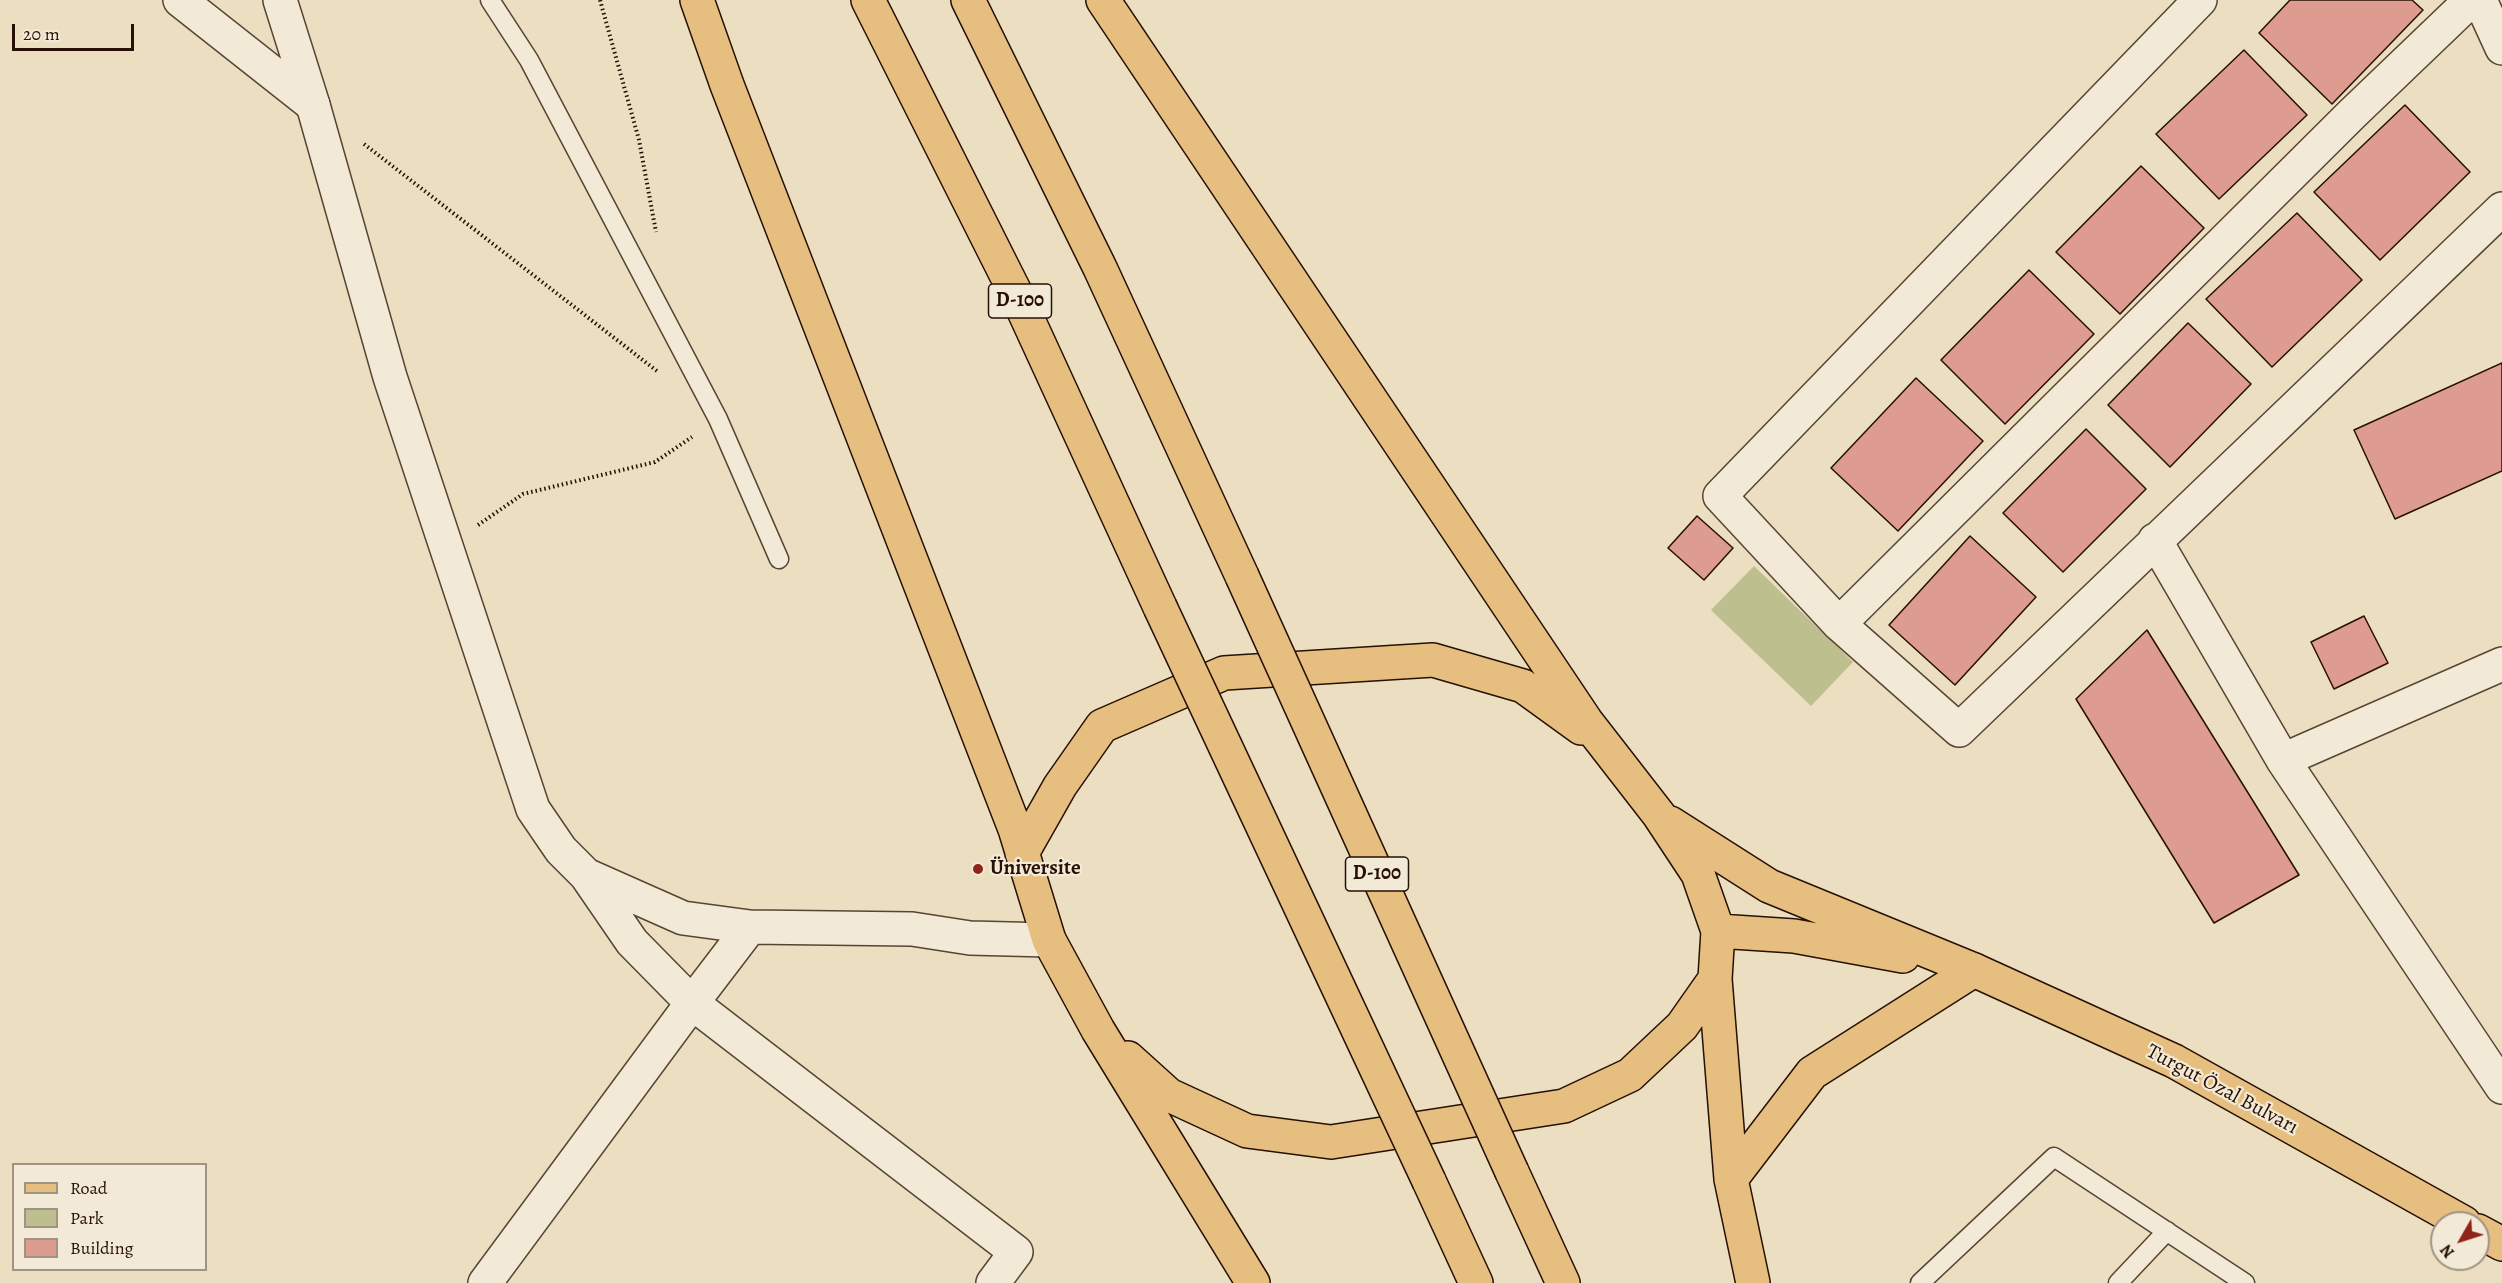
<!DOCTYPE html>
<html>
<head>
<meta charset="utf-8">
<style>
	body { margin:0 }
	#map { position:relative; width:2502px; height:1283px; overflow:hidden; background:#ebdec1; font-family:Alegreya,serif }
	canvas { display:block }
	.legend { position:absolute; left:12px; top:1163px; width:195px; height:108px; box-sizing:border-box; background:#f2ead7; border:2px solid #a19383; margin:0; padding:8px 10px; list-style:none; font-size:18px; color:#271004 }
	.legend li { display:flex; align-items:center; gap:12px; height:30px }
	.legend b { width:30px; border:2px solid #a19383 }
	.north { position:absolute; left:2430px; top:1211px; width:60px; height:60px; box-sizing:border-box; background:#f2ead7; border:2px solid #a19383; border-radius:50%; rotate:231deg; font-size:16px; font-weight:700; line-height:24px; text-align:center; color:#271004 }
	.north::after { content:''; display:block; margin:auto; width:21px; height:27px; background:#8f2418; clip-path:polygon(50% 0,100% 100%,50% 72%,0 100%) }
	.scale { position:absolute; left:12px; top:24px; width:122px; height:27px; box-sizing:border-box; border:3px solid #271004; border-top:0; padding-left:8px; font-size:18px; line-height:21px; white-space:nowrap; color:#271004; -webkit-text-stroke:4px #f2ead7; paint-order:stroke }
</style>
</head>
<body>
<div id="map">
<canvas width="2502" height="1283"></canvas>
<ul class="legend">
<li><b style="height:8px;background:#e6bf80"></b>Road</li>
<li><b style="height:16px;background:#bebf8e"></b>Park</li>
<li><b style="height:16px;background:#de9c90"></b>Building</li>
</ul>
<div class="north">N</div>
<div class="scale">20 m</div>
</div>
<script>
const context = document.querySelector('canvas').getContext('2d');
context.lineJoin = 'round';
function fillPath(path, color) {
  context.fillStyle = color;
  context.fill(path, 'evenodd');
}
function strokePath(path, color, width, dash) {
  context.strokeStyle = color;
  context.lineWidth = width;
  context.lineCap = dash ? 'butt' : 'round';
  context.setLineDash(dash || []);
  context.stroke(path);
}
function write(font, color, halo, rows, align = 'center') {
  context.font = font + ' Alegreya,serif';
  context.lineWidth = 4.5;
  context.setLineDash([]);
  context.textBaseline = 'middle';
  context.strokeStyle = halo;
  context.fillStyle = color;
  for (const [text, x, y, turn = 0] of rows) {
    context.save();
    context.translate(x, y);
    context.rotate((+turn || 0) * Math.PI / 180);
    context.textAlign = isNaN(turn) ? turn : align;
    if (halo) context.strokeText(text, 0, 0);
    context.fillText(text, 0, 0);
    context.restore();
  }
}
const green = new Path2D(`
	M1754 566 1853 662 1811 706 1711 610Z`);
const building = new Path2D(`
	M2290 0H2412L2423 10 2332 104 2259 33Z
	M2244 50 2307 115 2219 199 2156 134Z
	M2405 105 2470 172 2380 260 2314 192Z
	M2141 166 2204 228 2120 314 2056 252Z
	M2297 213 2362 280 2272 367 2206 299Z
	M2029 270 2094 334 2005 424 1941 360Z
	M2188 323 2251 384 2170 467 2108 405Z
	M2502 363V471L2395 519 2354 430Z
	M1916 378 1983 441 1898 531 1831 468Z
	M2086 429 2146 489 2063 572 2003 513Z
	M1697 516 1733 548 1704 580 1668 548Z
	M1970 536 2036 597 1955 685 1889 625Z
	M2364 616 2388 663 2334 689 2311 642Z
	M2147 630 2299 875 2214 923 2076 699Z`);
const path = new Path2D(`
	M600 0 639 140 656 232
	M364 144 657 371
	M478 525 523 494 655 462 692 437`);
const service = new Path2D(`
	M490 0 529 60 718 419 779 559
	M1920 1283 2054 1157 2245 1283
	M2118 1283 2167 1231`);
const minor = new Path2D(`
	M180 0 313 105
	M2200 0 1720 496 1839 624 1959 730 2502 209
	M2155 540 2283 760 2502 1087
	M1839 624 2352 114 2471 0
	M2283 760 2502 664`);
const tertiary = new Path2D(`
	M280 0 313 105 390 377 533 809 561 850 586 875 683 918 750 927 912 929 970 938 1049 940
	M2480 0 2502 48
	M586 875 632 942 692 1003 750 927
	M485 1283 692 1003 1016 1252 993 1283`);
const primary = new Path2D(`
	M1974 970 2174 1061 2464 1223
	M2478 1231 2502 1244`);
const trunk = new Path2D(`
	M697 0 727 85 1015 829 1049 940 1098 1030 1253 1283
	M868 0 1018 298 1160 607
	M968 0 1100 268 1242 576
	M1103 0 1586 721 1659 815 1698 874 1718 931 1715 979 1731 1179 1753 1283
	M1670 823 1769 886 1974 970
	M1022 853 1060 786 1102 726 1224 673 1433 660 1523 686 1581 728
	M1718 931 1794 936 1903 956
	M1128 1058 1169 1095 1247 1131 1331 1142 1564 1106 1630 1075 1682 1026 1715 979
	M1512 1172 1563 1283
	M1731 1179 1812 1073 1974 970
	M1429 1181 1476 1283`);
const trunkBridge = new Path2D(`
	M1242 576 1512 1172
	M1160 607 1429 1181`);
const markers = [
	[978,869,6,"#8f2418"]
];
const shields = [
	[1020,301,63],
	[1377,874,63]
];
const shieldNames = [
	["D-100",1020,301],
	["D-100",1377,874]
];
const poiNames = [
	["Üniversite",990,869]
];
const streetNames = [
	["Turgut Özal Bulvarı",2222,1090,28]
];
fillPath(green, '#bebf8e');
fillPath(building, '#de9c90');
strokePath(building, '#271004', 1.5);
strokePath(service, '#584433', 21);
strokePath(minor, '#584433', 36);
strokePath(tertiary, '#584433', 36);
strokePath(primary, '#271004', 36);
strokePath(trunk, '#271004', 36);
strokePath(path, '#271004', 4, [1.5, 3]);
strokePath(service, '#f2ead7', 18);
strokePath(minor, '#f2ead7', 33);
strokePath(tertiary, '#f2ead7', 33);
strokePath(primary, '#e6bf80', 33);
strokePath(trunk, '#e6bf80', 33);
strokePath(trunkBridge, '#271004', 36, []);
strokePath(trunkBridge, '#e6bf80', 33);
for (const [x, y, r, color] of markers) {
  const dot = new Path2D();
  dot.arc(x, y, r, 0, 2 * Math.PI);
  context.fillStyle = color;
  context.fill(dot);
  strokePath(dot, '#f2ead7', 2);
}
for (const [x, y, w] of shields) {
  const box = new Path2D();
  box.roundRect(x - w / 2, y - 17, w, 34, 4.5);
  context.fillStyle = '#f2ead7';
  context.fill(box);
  strokePath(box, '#271004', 1.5);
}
write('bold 20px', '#271004', null, shieldNames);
write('bold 21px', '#271004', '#f2ead7', poiNames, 'left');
write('21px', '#271004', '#f2ead7', streetNames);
</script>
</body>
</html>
